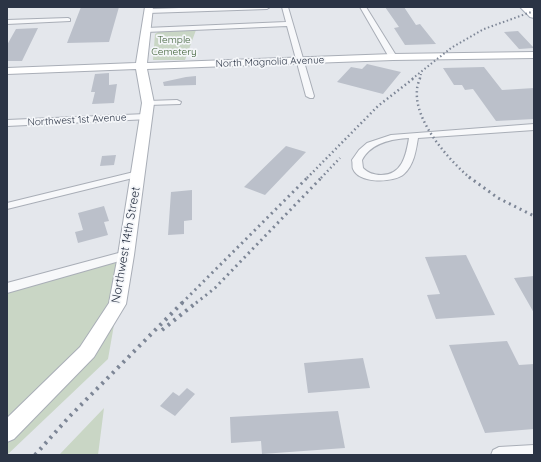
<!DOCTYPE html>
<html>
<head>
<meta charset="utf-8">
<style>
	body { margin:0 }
	#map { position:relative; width:541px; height:462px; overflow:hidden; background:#e4e7ec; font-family:Quicksand,sans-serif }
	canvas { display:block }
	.frame { position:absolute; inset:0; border:8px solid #2b3445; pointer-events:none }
</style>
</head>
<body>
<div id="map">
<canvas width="541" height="462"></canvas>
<div class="frame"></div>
</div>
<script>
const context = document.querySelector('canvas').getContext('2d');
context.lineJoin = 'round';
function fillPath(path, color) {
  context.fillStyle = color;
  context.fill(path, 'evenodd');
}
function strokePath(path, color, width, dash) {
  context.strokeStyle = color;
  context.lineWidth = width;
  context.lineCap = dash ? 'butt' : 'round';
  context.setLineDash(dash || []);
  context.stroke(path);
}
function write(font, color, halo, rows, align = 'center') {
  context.font = font + ' Quicksand,sans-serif';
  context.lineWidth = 3.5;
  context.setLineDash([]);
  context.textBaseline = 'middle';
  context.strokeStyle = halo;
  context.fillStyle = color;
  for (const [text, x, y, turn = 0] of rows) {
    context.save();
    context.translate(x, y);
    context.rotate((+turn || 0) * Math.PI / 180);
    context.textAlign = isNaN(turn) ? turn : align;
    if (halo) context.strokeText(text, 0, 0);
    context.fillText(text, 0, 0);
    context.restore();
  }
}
const green = new Path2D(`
	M196 30 185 60H153L155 34 158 32Z
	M118 261 110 304 81 350 7 423V292Z
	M115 319 108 359 7 455V441Z
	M104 408 98 455H59Z`);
const building = new Path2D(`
	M81 7H119L109 42 67 43Z
	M385 7H404L416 25 420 24 436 44 405 45 394 28 399 27Z
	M38 28 22 61H7V45L16 29Z
	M518 31 534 48 519 49 504 32Z
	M367 64 401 72 383 94 337 82 351 67 362 69Z
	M484 67 502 90 534 88V119L496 121 473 89 465 90 462 85H454L443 68Z
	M109 73V85L117 84 114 103 92 104 95 92H91L95 74Z
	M196 76V85L164 86 163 82 186 77Z
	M286 146 306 152 265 195 244 187Z
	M116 155 114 165 100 166 102 156Z
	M192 190V220L184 221V234L168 235 171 192Z
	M104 206 109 221 104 222 108 235 78 243 75 232 83 230 78 213Z
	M466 255 495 315 436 319 427 295 440 294 425 257Z
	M534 276V313L514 278Z
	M507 341 519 365 534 364V429L485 433 449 345Z
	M363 358 370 388 308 393 304 363Z
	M187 388 195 394 175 416 160 406 173 392 179 396Z
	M338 411 345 448 262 454 261 441 231 443 230 417Z`);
const street = new Path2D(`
	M210 7H270L267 9 148 13 145 11 148 9Z
	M282 7H288L314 96 313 98H310L306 96 287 26 146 32 143 30 146 28 286 22Z
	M360 7H366L397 57 396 59H390Z
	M68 18 70 19V21L7 24V20Z
	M177 100 181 102 180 104 148 105 144 103 148 101Z
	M146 114 149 115 150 117 149 119 7 126V120Z
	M534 124V130L418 138C416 150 414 165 404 174 394 183 359 184 353 169 352 167 353 163 352 160L359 150 367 143 391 135ZM409 138C406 156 402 175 381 175 374 175 368 173 363 168L362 160C371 143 391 139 409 138Z
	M138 171 141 172 143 174 141 176 7 209V203Z
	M126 251 130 252 132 255 130 258 7 293V283Z
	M534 445V455H491L493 450 499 447Z`);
const secondary = new Path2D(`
	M145 7H153L147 63 393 54 534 52V58L393 60 147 69 154 103 134 255 126 304 94 357 14 439 7 442V418L80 347 109 303 118 255 142 103 136 69 7 74V68L136 63Z`);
const primary = new Path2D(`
	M520 7H531L534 10V18L530 17Z`);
const railFar3 = new Path2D(`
	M412 79 451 48 484 29 534 11
	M420 79 421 74`);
const railFar2 = new Path2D(`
	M420 78C419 81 417 86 417 90 414 121 448 159 470 178
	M307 178 378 106 414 78
	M321 178 340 158`);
const railFar1 = new Path2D(`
	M469 177 498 198 534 216
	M182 303 308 177
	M196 303 215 288 322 177`);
const rail = new Path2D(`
	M162 330 197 302
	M35 455 69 417 183 302`);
const farParknames = [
	["Temple",174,40],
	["Cemetery",174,52]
];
const farStreetnames = [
	["North Magnolia Avenue",270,62,-2],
	["Northwest 1st Avenue",77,120,-3]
];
const streetNames = [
	["Northwest 14th Street",126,245,-80]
];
fillPath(green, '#c9d6c5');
fillPath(building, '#bbc0ca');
strokePath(street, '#a9aeb7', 2);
strokePath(secondary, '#a9aeb7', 2);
strokePath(primary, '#a3abb8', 2);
fillPath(street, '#f7f8fa');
fillPath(secondary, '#fff');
fillPath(primary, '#fff');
strokePath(railFar3, '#7d8696', 2, [1.5, 2.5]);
strokePath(railFar2, '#7d8696', 2.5, [1.5, 3]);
strokePath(railFar1, '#7d8696', 3, [2, 4]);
strokePath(rail, '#7d8696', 4, [2.5, 5]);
write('10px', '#3f6138', '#f4f6f9', farParknames);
write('10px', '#2b3445', '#f4f6f9', farStreetnames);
write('12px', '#2b3445', '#f4f6f9', streetNames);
</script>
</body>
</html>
